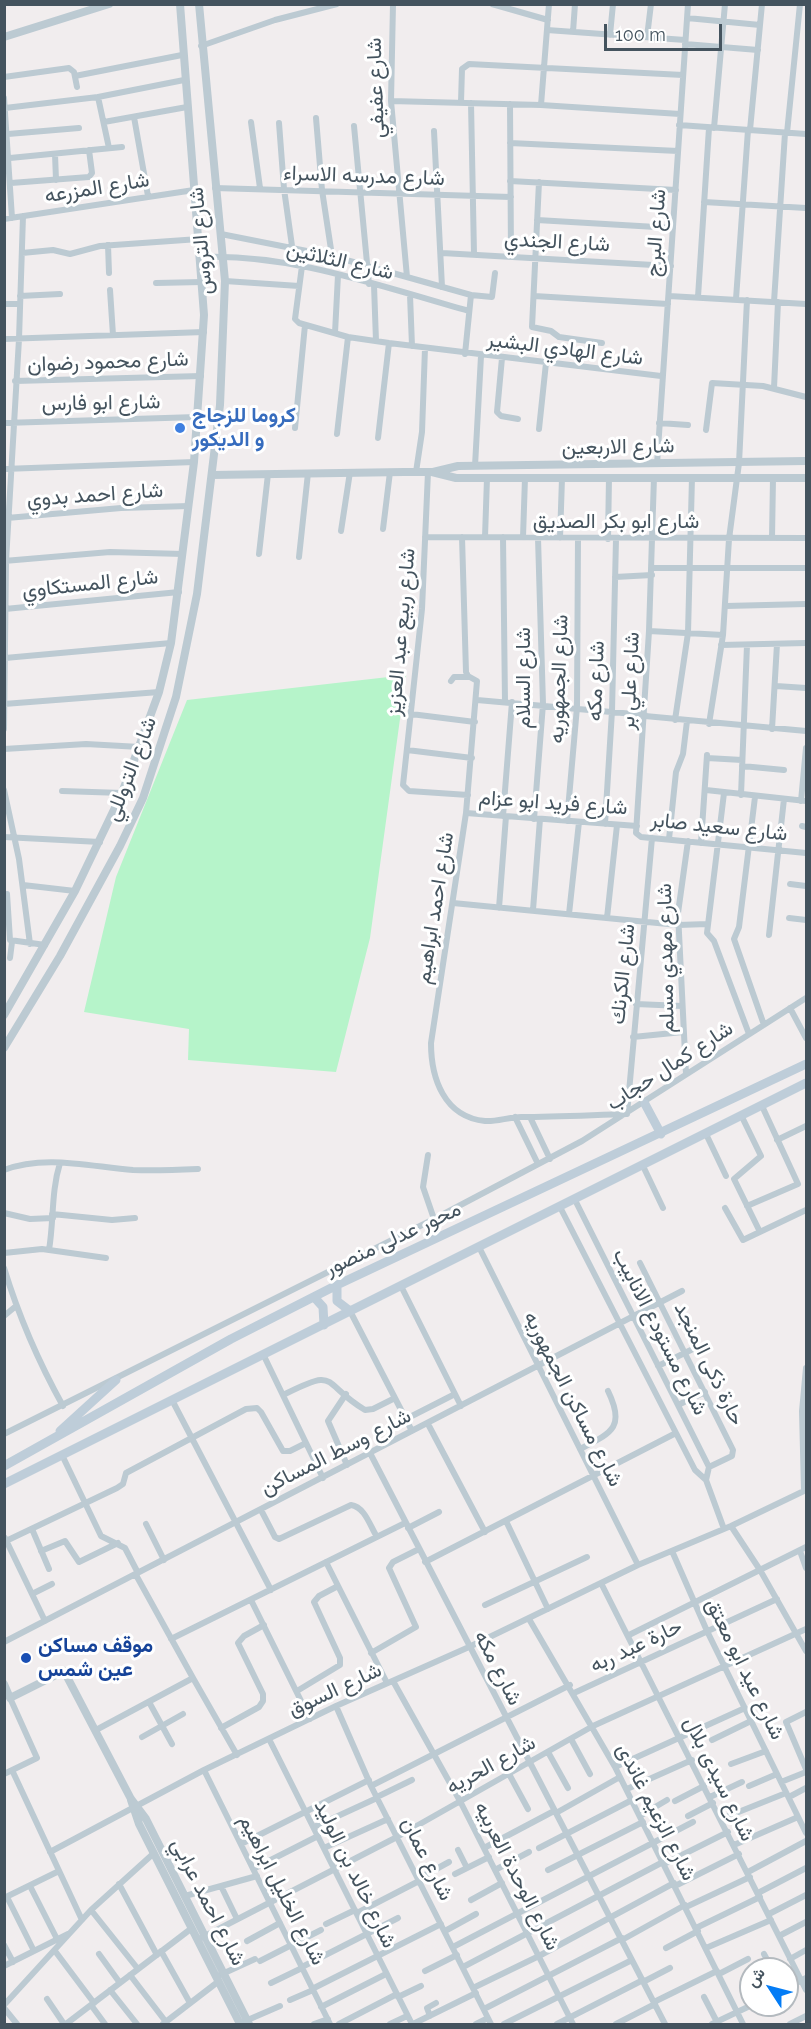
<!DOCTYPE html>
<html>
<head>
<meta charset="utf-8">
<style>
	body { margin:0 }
	#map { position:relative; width:811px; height:2029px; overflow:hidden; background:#f1edee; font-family:Raleway,Vazirmatn,sans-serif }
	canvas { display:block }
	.frame { position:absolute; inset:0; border:6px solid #44535e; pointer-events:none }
	.north { position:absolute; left:739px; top:1957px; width:60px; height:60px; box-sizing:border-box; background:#fff; border:2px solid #b4babf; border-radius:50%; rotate:306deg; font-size:16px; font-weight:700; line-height:24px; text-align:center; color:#44535e }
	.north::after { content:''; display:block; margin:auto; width:21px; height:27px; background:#047cf5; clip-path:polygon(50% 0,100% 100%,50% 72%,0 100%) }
	.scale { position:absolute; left:604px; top:24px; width:118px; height:27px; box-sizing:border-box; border:3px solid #44535e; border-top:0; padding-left:8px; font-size:18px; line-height:21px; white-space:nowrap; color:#44535e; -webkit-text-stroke:4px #fff; paint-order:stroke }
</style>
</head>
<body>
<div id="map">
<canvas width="811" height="2029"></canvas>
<div class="frame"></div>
<div class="north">ش</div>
<div class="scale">100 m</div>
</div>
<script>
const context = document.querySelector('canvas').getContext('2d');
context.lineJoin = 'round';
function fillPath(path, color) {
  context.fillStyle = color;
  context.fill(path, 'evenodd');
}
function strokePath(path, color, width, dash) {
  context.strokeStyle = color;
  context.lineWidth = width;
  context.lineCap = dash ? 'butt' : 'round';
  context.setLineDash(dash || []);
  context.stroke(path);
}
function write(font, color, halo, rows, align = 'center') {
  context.font = font + ' Raleway,Vazirmatn,sans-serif';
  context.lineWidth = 6;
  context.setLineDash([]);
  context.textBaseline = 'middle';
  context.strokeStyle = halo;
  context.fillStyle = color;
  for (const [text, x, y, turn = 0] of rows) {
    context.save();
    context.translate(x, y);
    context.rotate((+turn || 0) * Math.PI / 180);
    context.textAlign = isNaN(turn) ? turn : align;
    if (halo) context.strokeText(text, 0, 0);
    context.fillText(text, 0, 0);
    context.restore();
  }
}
const green = new Path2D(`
	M406 675 370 938 336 1072 188 1060 189 1029 84 1012 116 877 187 700Z`);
const minor = new Path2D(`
	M393 4 391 101 407 277
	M492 4 548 20
	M687 18 760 25
	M547 30 685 40
	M573 32 575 4
	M610 35 613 4
	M647 37 651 4
	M685 44 758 50
	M201 46 275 20 337 4
	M75 76 182 55
	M4 77 69 68 74 72 77 87
	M98 97 109 148
	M4 98 12 218
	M391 101 541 105 680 114
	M461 102 462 69 469 64 683 75
	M471 103 474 254
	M510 104 511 256
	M541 105 549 4
	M5 108 98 97 184 80
	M134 117 148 196
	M316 118 322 190 332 256
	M104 122 187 107
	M251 122 260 188
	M279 123 284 189 292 246
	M679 125 806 134
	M354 126 369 284
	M714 128 725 4
	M750 130 762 4
	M434 131 442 287
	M787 133 800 4
	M8 134 79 128
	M510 143 678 151
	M55 154 56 180
	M10 158 122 147
	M510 181 676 190
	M539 182 532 327 551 331 559 337 602 343
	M11 183 89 177 92 173 89 150
	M215 188 511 197
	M704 202 806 208
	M4 219 194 190
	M537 220 673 228
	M221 234 332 256 471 295
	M108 245 109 273
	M22 253 53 250 70 254 100 246 199 239
	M442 253 671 266
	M200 257C291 253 382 287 469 311
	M302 266 295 319 299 323 348 337 389 343 661 376
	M225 281 299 286
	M156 283 202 282
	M374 285 376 341
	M110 290 113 335
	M410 295 412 346
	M20 296 60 294
	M534 296 668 304
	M669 296 806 304
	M698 297 709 128
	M736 299 748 130
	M774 302 785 133
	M4 304H20
	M335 333 338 275
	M4 339 204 332
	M465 354 471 295 492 297 495 273
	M502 358 497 412 501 416 518 419
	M15 381 201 376
	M774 388 778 302
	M4 423 197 417
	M659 423 688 425
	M295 428 305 325
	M539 429 546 363
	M706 430 712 383 763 386 806 397
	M337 434 348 337
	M378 438 389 343
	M657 464 688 4
	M475 466 481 356
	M4 469 194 462
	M416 472 422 432 425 348
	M428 472 422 609 403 785 409 791 468 795
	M654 477 649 631 636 833 641 837 806 853
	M7 518 121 508 189 506
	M383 529 390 472
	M341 531 350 472
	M425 537 806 538
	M462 537 466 672 468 676 477 681 466 813 431 1043C431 1078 444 1117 485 1121 496 1122 509 1117 521 1117 556 1117 592 1115 627 1114L652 838
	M485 537 487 478
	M503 537 505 702
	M523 537 525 478
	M560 538 562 478
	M772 538 773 478
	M608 539 609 477
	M259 554 268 474
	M299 557 308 473
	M4 561 110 552 183 554
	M652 568H806
	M615 577 652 575
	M726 606 806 604
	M5 609 179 592
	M649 631 723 635
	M721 645 806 643
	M5 658 171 643
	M451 681 454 677H469
	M776 686 806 688
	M477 700 645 715
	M4 704 159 692
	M411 714 475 722
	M645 716 806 731
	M675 720 688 633 692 477
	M709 724 723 635 729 539 739 463 747 300
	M4 729 6 561 19 339 23 216
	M772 729 777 644
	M4 749 86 744 140 747
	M407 750 472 758
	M707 758 742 760
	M742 766 784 770
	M4 790 19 859 30 944
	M706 790 806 801
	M62 791 122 793
	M724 793 707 933 714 941 749 1034
	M741 795 747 645
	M755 797 739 927 734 939 764 1025
	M801 801 806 748
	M466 813 637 826
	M503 816 512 702
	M534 819 543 704 538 538
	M567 821 577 707 578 538
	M605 824 612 711 616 539
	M802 826 806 827
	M4 837 100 842
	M669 839 676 772 683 754 687 721
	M701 843 707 755
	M790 884 806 886
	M23 885 75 891
	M7 894 10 940 45 945
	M453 903 678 925 708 924
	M499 908 506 816
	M533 910 540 819
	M569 914 579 822
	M607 918 617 825
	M789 918 806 920
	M769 935 784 799
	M10 958 12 942
	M636 1004 682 1006
	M790 1008 806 1038
	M633 1037 683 1032
	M686 1074 678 913 688 841
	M515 1117 538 1164
	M530 1117 550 1159
	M742 1117 761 1156 734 1179 760 1232
	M706 1134 726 1176
	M777 1140 806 1126
	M428 1155 423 1187 434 1219
	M643 1166 663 1208
	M4 1170C45 1154 92 1167 133 1170 155 1171 177 1170 198 1169
	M575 1200 709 1467 706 1480
	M747 1206 798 1184 762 1106
	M560 1207 695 1470 706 1480 724 1529
	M725 1208 743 1240 806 1210
	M4 1213 30 1219 53 1218
	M52 1214 112 1220 135 1218
	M479 1247 638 1565
	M49 1250C54 1220 51 1192 60 1163
	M4 1253 42 1249 106 1258
	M640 1263 733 1450 732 1456 709 1467
	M4 1268C19 1317 38 1361 63 1406
	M401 1286 461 1406
	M350 1311 412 1431
	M4 1316 16 1306
	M263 1354 323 1478
	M658 1366 697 1347
	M346 1394 328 1421 347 1465
	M283 1395C340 1366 320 1383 365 1410L373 1409 395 1398
	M172 1400 271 1590
	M678 1405 705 1392
	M406 1419 455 1394
	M428 1424 485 1532
	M4 1434 434 1219 582 1141 806 998
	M580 1449C611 1433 626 1428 608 1391
	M370 1453 665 2024
	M62 1455 101 1536 125 1548 138 1573
	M804 1491 802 1411 806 1368
	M261 1510 275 1537 279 1539 351 1505C365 1507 370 1526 377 1537
	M506 1521 548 1609
	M146 1524 164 1560
	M731 1526 760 1570 806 1651
	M408 1528 439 1512
	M32 1529 49 1569
	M5 1538 45 1621
	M6 1541 117 1488 123 1484 126 1473 246 1409 257 1408 261 1412 283 1451H290L306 1443
	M41 1551 65 1541 79 1562 118 1543
	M672 1551 707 1631 806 1833
	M800 1551 806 1568
	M326 1562 387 1683
	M425 1562 676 1433
	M601 1583 806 1990
	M32 1594 52 1584
	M251 1600 310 1719
	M485 1605 587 1557
	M529 1619 615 1767 743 2024
	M629 1635 806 1547
	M171 1639 405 1523
	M4 1642 682 1291
	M371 1653 416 1627 389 1568 393 1562 419 1549
	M193 1678 237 1755
	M393 1681 460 1801 573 2024
	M297 1691 340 1665V1658L314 1602 319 1596 338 1586
	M574 1693 777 1599
	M149 1702 172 1744
	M336 1706 371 1786 491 2024
	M806 1712 786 1722 806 1769
	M221 1728 259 1707 263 1701V1694L238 1643 244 1636 264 1625
	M96 1730 193 1678 136 1575
	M142 1737 183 1714
	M269 1739 412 2024
	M571 1739 590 1774
	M712 1740 751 1721
	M548 1752 568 1788
	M731 1764 766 1751
	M615 1767 745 1708
	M12 1770 82 1920
	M204 1770 330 2024
	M4 1774 37 1758 10 1698
	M509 1774 528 1809
	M781 1782 806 1772
	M371 1786 570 1685
	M749 1786 777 1774
	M627 1789 692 1760
	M377 1797 412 1780
	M710 1797 742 1782
	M789 1797 806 1788
	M675 1801 704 1786
	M556 1813 620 1777
	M640 1816 667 1800
	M688 1816 713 1803
	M721 1819 786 1793
	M314 1827 377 1798
	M241 1844 369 1780
	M734 1845 798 1817
	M324 1848 388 1819
	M484 1848 554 1811
	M539 1848 632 1800
	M458 1850 467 1868
	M50 1852 204 1770 336 1706 469 1647 638 1565 731 1526 806 1490
	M664 1864 728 1832
	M253 1869 318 1836
	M495 1870 529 1852
	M548 1870 643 1822
	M748 1872 806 1841
	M455 1874 489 1857
	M418 1879 449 1862
	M119 1884 157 1955
	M30 1886 57 1939
	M221 1886 237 1919
	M675 1886 739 1854
	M758 1893 806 1868
	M185 1896 257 1876
	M7 1897 34 1951
	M4 1898 59 1871
	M471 1900 502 1883
	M686 1907 750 1877
	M91 1910 138 1969
	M357 1913 419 1881
	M769 1914 806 1895
	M326 1924 355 1910
	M696 1928 760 1897
	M445 1931 476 1914
	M779 1936 806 1922
	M201 1938 397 1837 593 1726 806 1629
	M622 1940 685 1905
	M247 1941 280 1923
	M4 1945 13 1962
	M453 1947 693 1822
	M666 1948 698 1931
	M706 1948 771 1920
	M55 1951 94 2003
	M161 1951 190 2003
	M99 1954 120 1983
	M764 1954 772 1969
	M790 1959 806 1950
	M260 1961 321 1930
	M4 1966 68 1934
	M302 1967 398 1918
	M463 1967 663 1862
	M425 1971 457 1955
	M719 1974 748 1959
	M130 1975 166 2022
	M220 1975 255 1959
	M643 1982 670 1968
	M271 1983 302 1968
	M473 1988 539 1956 674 1883
	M787 1988 806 1978
	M312 1989 441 1924
	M110 1990 137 2024
	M398 1997 421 1986
	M704 1997 717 2022
	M47 1999 64 2024
	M290 2000 313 1990
	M654 2002 717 1971
	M4 2005 91 1910 154 1853
	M91 2005 105 2024
	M321 2007 386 1974
	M4 2008 17 2024
	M484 2009 622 1938
	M430 2016 427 2008 436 2003
	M243 2022 280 2006
	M66 2024 192 1928
	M163 2024 219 1981
	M314 2024 328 2019
	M339 2024 397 1994
	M390 2024 407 2016
	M413 2024 476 1993
	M476 2024 488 2018
	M504 2024 632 1960
	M557 2024 643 1980
	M616 2024 655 2004
	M712 2024 752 2005
	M790 2024 806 2016`);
const tertiary = new Path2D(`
	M4 37 109 4
	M433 472 458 466 806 461
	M212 475 404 472H432L456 478H806
	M4 1015 75 891 122 793 159 692 171 643 194 462 204 315 180 4
	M4 1048 60 956 120 846 143 798 176 697 197 594 220 405 225 281 199 4
	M4 1684 10 1698 64 1671 131 1799 146 1819 249 2024
	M131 1800 139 1824 240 2024`);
const secondary = new Path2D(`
	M645 1104 661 1134
	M337 1285V1301L350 1311
	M314 1297 323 1307 324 1325
	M60 1431 116 1380
	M4 1466 231 1339 337 1285 806 1064
	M4 1484 806 1083`);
const markers = [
	[180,428,6,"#3f7fe0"],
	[26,1658,6,"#1a4fb4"]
];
const streetNames = [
	["شارع عفيفي",376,88,-92],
	["شارع مدرسه الاسراء",364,176,2],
	["شارع المزرعه",97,188,-9],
	["شارع البرج",656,233,-86],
	["شارع التروس",201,241,-95],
	["شارع الجندي",557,242,3],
	["شارع الثلاثين",340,261,13],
	["شارع الهادي البشير",565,349,7],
	["شارع محمود رضوان",108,362,-2],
	["شارع ابو فارس",101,403,-1],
	["شارع الاربعين",618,447,-1],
	["شارع احمد بدوي",95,495,-4],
	["شارع ابو بكر الصديق",616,522],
	["شارع المستكاوي",90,584,-6],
	["شارع ربيع عبد العزيز",401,632,-85],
	["شارع السلام",524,678,-90],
	["شارع الجمهوريه",559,679,-88],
	["شارع مكه",596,681,-88],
	["شارع علي بر",630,681,-87],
	["شارع التروللي",131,769,-69],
	["شارع فريد ابو عزام",553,803,4],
	["شارع سعيد صابر",719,827,6],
	["شارع احمد ابراهيم",435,908,-81],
	["شارع مهدي مسلم",666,958,-91],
	["شارع الكرنك",623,974,-84],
	["شارع كمال حجاب",670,1066,-33],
	["محور عدلى منصور",393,1239,-25],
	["شارع مستودع الانابيب",660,1332,63],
	["حارة ذكى المنجد",709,1364,64],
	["شارع مساكن الجمهوريه",573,1399,63],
	["شارع وسط المساكن",336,1452,-27],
	["حارة عبد ربه",636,1646,-25],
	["شارع مكه",498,1668,63],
	["شارع عيد ابو معتق",745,1669,64],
	["شارع السوق",335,1690,-25],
	["شارع الحريه",491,1765,-29],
	["شارع سيدى بلال",719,1779,64],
	["شارع الزعيم غاندى",656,1812,63],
	["شارع عمان",427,1859,63],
	["شارع خالد بن الوليد",355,1874,64],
	["شارع الوحدة العربيه",517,1876,63],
	["شارع الخليل ابراهيم",282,1890,63],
	["شارع احمد عرابي",208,1902,63]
];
const shopNames = [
	["كروما للزجاج",192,416],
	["و الديكور",192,440]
];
const transitNames = [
	["موقف مساكن",38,1646],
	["عين شمس",38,1670]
];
fillPath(green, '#b6f4ca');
strokePath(minor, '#bccad2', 6);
strokePath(tertiary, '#bccad2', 8);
strokePath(secondary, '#becdd9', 9);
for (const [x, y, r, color] of markers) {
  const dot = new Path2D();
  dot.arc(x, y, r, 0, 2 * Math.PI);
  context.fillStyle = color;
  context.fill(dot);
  strokePath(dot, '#fff', 2);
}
write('21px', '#44535e', '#fff', streetNames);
write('bold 21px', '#366cbe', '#fff', shopNames, 'left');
write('bold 21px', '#164399', '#fff', transitNames, 'left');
</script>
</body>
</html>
